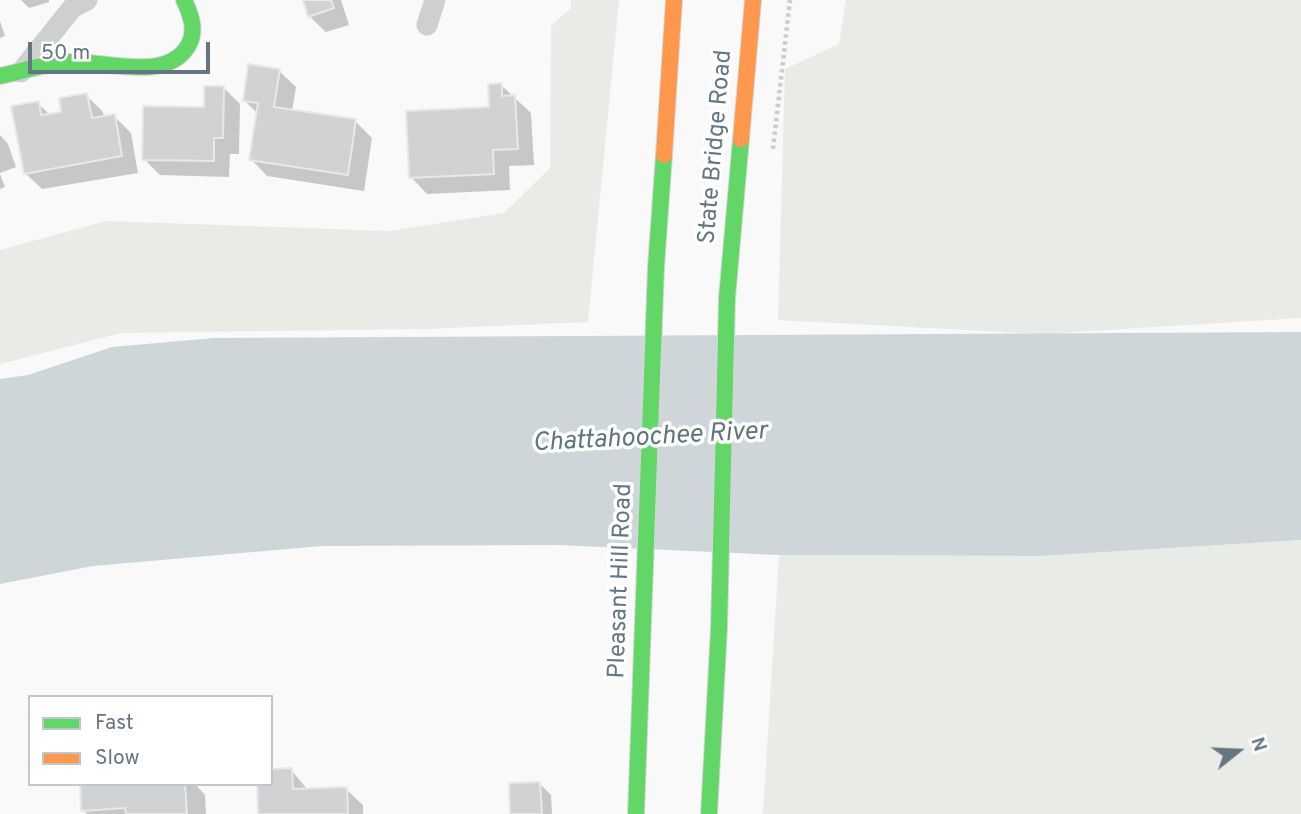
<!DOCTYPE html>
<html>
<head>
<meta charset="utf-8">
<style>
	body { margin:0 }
	#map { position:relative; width:1301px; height:814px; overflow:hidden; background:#f9f9f9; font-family:Overpass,sans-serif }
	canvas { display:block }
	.legend { position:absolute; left:28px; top:695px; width:245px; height:91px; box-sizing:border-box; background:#fff; border:2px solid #c1c8cd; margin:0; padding:9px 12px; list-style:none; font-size:21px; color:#657683 }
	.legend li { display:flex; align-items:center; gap:14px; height:35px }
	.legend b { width:35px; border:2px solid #c1c8cd }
	.north { position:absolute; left:1203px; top:716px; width:70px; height:70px; -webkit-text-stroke:5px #fff; paint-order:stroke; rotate:72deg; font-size:19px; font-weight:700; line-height:28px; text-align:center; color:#657683 }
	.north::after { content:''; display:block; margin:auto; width:24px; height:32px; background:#657683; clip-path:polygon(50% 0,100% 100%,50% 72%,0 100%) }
	.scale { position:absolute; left:28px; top:42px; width:182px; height:32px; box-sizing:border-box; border:4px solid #657683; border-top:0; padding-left:9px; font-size:21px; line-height:24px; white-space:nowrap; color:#657683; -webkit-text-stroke:5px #fff; paint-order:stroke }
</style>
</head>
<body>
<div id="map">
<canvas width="1301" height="814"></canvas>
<ul class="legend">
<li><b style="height:9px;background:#63d668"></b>Fast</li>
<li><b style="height:9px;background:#ff974d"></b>Slow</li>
</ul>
<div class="north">N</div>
<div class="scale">50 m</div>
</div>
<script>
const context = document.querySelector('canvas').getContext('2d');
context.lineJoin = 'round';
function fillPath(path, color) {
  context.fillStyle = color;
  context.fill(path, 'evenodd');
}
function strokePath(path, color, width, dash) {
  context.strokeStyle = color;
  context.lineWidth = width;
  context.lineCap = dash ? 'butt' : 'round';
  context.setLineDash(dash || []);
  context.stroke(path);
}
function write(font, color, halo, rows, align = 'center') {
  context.font = font + ' Overpass,sans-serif';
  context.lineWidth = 7;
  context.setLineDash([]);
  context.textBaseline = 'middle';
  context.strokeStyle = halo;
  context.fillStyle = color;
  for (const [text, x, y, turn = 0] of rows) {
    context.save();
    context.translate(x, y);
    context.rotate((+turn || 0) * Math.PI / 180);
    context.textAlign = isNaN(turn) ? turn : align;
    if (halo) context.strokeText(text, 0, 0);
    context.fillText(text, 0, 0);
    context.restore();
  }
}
const green = new Path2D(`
	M571 0H619L588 322 425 329 121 333 0 364V250L106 221 390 231 504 213 550 168 551 26 571 8Z
	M846 0H1301V318L1042 334 778 320 785 69 839 44Z
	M1301 540V814H763L779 555 1040 556Z`);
const water = new Path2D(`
	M1301 332V540L1040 556 779 555 558 545 322 546 93 566 0 584V379L28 375 112 347 214 338Z`);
const shadow = new Path2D(`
	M21 0H49V2L29 8Z
	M304 0H341L349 25 326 32 309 16Z
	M0 21 5 36 0 38Z
	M279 71 296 87 292 111 355 121 372 138 364 191 267 176 251 159 258 114 244 100Z
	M501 85 531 113 534 165 509 166 510 190 427 194 411 177 491 109Z
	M224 88 240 104 239 154H230L229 177 160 175 144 159 205 109Z
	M86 95 103 112 104 118 114 116 131 133 138 173 42 189 25 173 38 103 51 116 63 114Z
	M0 135 8 144 16 167 0 173Z
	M0 174 5 187 0 189Z
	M291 770 308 790 346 789 363 805V814H260L271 784Z
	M81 784H195L205 795 206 814H87L83 810Z
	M540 784 551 795 552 814H511Z`);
const building = new Path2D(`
	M303 0H331L334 8 308 17Z
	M248 64 280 69 274 107 356 119 348 175 249 160 258 103 243 101Z
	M502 83V96L515 95 518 149 493 150 494 174 409 178 406 111 489 107 488 84Z
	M204 86H224L223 138H214V161L142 160 143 106 204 107Z
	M87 93 92 118 115 114 122 156 24 174 11 106 39 101 41 115 61 112 59 98Z
	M292 768 293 789 347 787 348 814H258L257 784H271V769Z
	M540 782 542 814H510L509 783Z
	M80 784H185L187 814H126L125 808 81 811Z`);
const path = new Path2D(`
	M773 149 790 0`);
const street = new Path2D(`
	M427 25 435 0
	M21 72 73 7 87 0`);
const fast = new Path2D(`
	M0 76C23 71 46 63 69 62 104 60 166 83 188 46 197 31 191 15 184 0
	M636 814 656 267 664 155
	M709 814 719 628 727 298 741 139`);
const slow = new Path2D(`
	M741 139 753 0
	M664 155 674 0`);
const streetNames = [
	["State Bridge Road",717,147,-85],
	["Pleasant Hill Road",622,581,-88]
];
const waterNames = [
	["Chattahoochee River",650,439,-3]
];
fillPath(green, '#e8ebe6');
fillPath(water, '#ced6d9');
fillPath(shadow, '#0003');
fillPath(building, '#d0d2d3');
strokePath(building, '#e8e8e8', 2);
strokePath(fast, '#d5d6d7', 18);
strokePath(slow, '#d5d6d7', 18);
strokePath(path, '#cbcccd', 4.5, [3.5, 3.5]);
strokePath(street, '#cecfd0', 21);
strokePath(fast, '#63d668', 16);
strokePath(slow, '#ff974d', 16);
write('24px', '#657683', '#fff', streetNames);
write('italic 26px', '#60757c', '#fff', waterNames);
</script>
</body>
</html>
